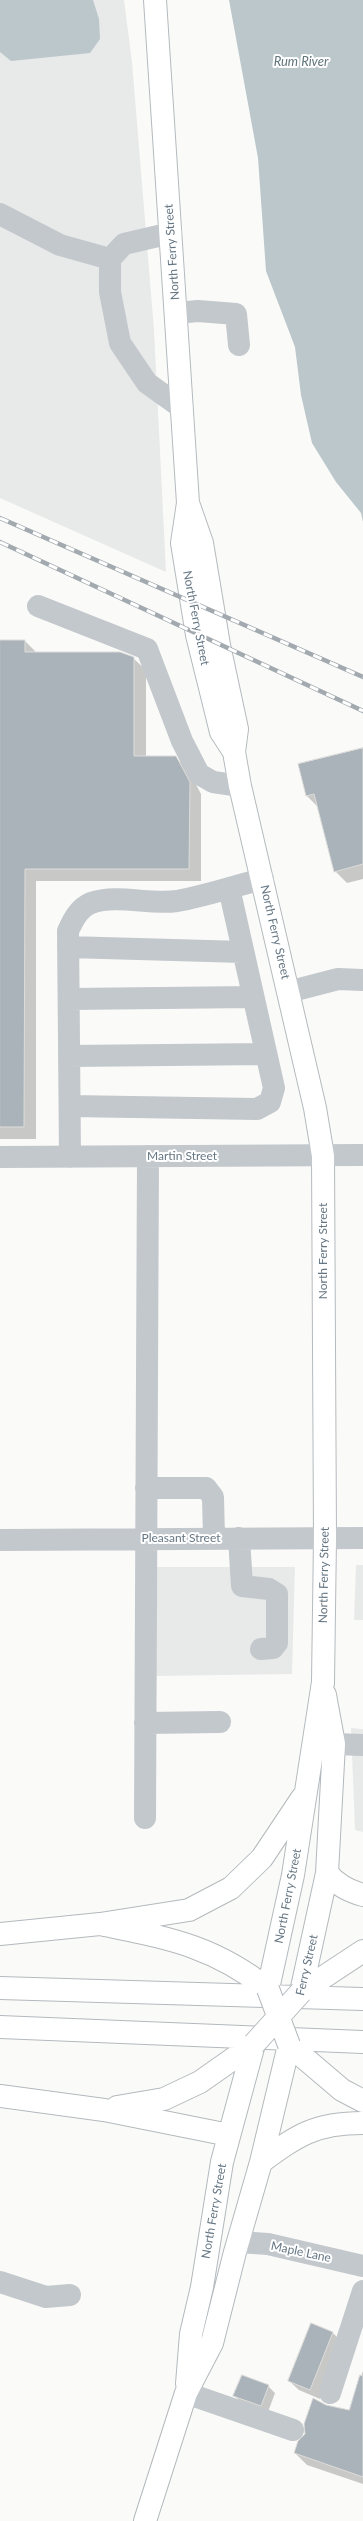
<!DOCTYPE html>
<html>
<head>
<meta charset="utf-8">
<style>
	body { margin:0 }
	canvas { display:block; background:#fafaf8 }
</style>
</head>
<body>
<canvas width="363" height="2521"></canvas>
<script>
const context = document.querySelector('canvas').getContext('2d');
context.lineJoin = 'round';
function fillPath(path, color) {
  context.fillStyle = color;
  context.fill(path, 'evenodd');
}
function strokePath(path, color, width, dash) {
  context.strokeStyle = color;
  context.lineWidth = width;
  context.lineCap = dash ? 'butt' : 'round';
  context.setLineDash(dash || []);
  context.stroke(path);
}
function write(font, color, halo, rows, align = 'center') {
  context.font = font + ' Lato,sans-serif';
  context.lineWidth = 4;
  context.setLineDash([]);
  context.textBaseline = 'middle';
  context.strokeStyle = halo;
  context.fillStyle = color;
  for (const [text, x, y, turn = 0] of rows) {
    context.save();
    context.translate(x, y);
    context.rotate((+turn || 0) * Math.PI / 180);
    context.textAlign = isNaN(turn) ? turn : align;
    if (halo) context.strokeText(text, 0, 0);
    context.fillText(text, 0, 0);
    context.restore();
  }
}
const built = new Path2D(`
	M0 0H124L132 62 154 330 166 572 0 498Z
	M356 1565H363V1620H354Z
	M157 1567H295L292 1674 155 1676Z
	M351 1728 363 1729V1832L355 1830Z`);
const water = new Path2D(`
	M0 0H93L99 19 100 39 90 53 11 61 0 52Z
	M229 0H363V522L361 513 336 482 312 443 301 395 295 347 266 271 258 158Z`);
const shadow = new Path2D(`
	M0 641H25L37 653 133 658 146 670V757H175L188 769 201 794V881H36V1139H0Z
	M363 749V879L347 883 335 871 318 807 307 796Z
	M332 2332 342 2342 320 2399 299 2390 289 2381Z
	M363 2371V2484L307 2465 295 2453 325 2406 349 2411Z
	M268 2386 275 2393 268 2412 242 2403 235 2396Z`);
const building = new Path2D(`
	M0 640H25V652H120L134 657V756H176L190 782 189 869H25L24 1127H0Z
	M363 748V864L334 872 314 794 306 796 298 764Z
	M311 2323 333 2332 310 2390 288 2381Z
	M242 2375 269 2385 261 2406 233 2396Z
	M360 2375 363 2376V2477L294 2453 298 2441 305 2434 304 2424 313 2398 326 2405 349 2410Z`);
const minor = new Path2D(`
	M0 214 60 245 110 259
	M171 233 124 244 110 259V292L120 343 147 383 182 408
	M176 313 198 311 236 314 239 345
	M38 606 147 649 182 741 199 774 213 782 240 786
	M68 947 243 952
	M288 992 338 979 363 980
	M69 999 253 997
	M69 1056 266 1054
	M70 1106 257 1109 270 1102 274 1088 229 888
	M0 1157 363 1155
	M70 1157 68 931C73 920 79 908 91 903 118 894 149 905 177 901 205 896 234 886 263 879
	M146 1488H206L213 1497 214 1538
	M239 1538 242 1586 269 1589 277 1594V1643L273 1648 261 1649
	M0 1540 363 1538
	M145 1723 220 1722
	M334 1744 363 1745
	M145 1818 148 1156
	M238 2242 268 2244 363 2266
	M0 2282 46 2297 70 2295
	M186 2393 293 2430
	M330 2393 363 2291`);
const major = new Path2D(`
	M155 0 188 503 182 543 197 635 221 732 234 752
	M188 503 202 543 219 645 237 729 234 752 240 786 315 1108 323 1156 325 1538 323 1682`);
const highway = new Path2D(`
	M327 1873C337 1885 348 1891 363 1895
	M100 1924C167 1938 212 1945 268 1989L293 1875 323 1682
	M0 1934 100 1924 189 1910 231 1888 262 1858 302 1798
	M0 1988 363 1999
	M301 1992 327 1873 334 1744 325 1695
	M301 1992 363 1951
	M0 2027 363 2042
	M0 2096 104 2110 229 2135
	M117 2107 164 2099 200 2082 254 2044
	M261 2162C298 2135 315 2123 363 2123
	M187 2384 191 2334 202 2287 222 2162 254 2044
	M145 2521 186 2393 212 2343 235 2252 261 2162 289 2045 342 2090 363 2101`);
const rail = new Path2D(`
	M0 518 363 677
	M0 542 363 711`);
const highwayBridge = new Path2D(`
	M268 1989 289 2045
	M254 2044 301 1992`);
const streetNames = [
	["North Ferry Street",172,252,-94],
	["North Ferry Street",196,618,79],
	["North Ferry Street",275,932,77],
	["Martin Street",182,1156],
	["North Ferry Street",323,1251,-90],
	["Pleasant Street",181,1538],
	["North Ferry Street",324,1575,-89],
	["North Ferry Street",288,1896,-79],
	["Ferry Street",307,1965,-77],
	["North Ferry Street",214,2211,-80],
	["Maple Lane",301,2252,12]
];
const waterNames = [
	["Rum River",301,62]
];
fillPath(built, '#e8e9e9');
fillPath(water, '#bbc7cb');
fillPath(shadow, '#0003');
fillPath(building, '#aab3b9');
strokePath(building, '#dcdcda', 1);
strokePath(major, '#b5babe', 24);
strokePath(highway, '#b4b9bd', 24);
strokePath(minor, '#c3c8cc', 22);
strokePath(major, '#fff', 22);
strokePath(highway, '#fff', 22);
strokePath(rail, '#a2aab0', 4.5);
strokePath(rail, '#fff', 3, [9]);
strokePath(highwayBridge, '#b4b9bd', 24, []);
strokePath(highwayBridge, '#fff', 22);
write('12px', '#657683', '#fff', streetNames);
write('italic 13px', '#60757c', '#fff', waterNames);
</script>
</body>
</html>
